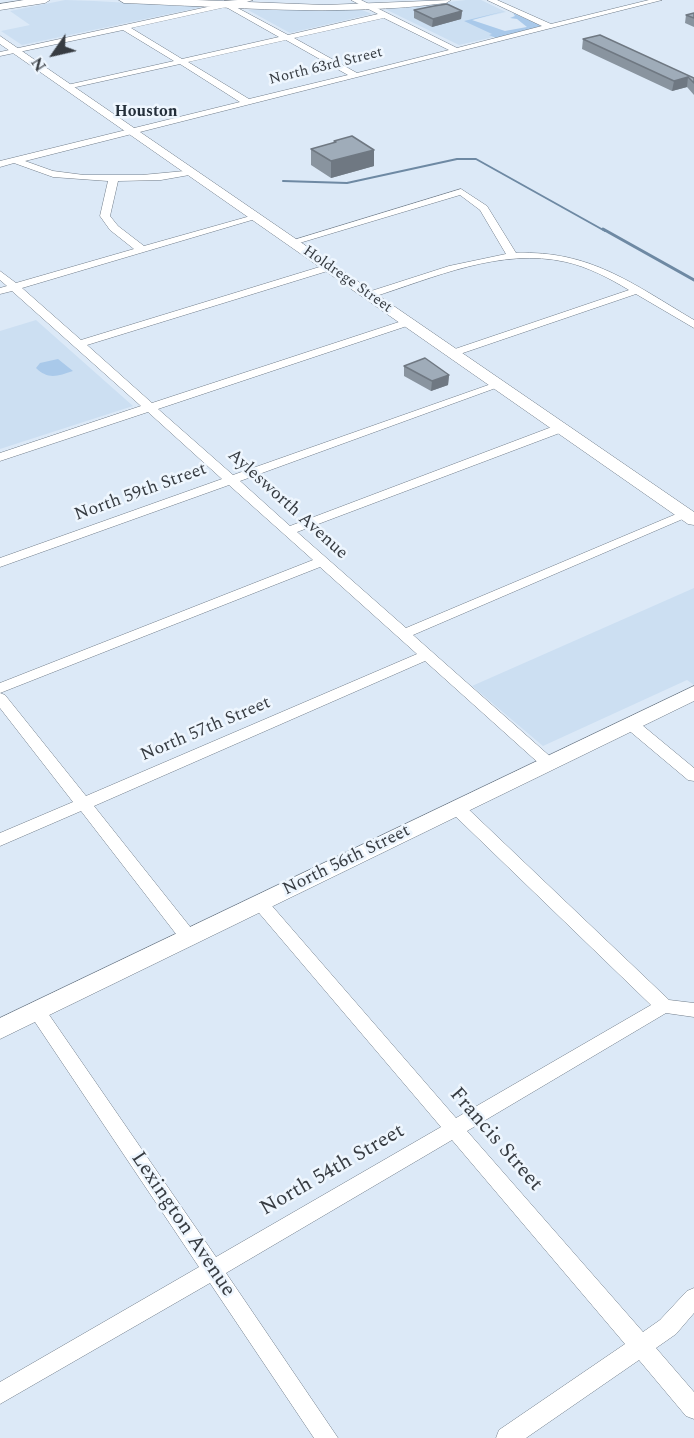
<!DOCTYPE html>
<html>
<head>
<meta charset="utf-8">
<style>
	body { margin:0 }
	#map { position:relative; width:694px; height:1438px; overflow:hidden; background:#dce9f7; font-family:Spectral,serif }
	canvas { display:block }
	.north { position:absolute; left:24px; top:24px; width:60px; height:60px; -webkit-text-stroke:4px #eef6fe; paint-order:stroke; rotate:236deg; font-size:16px; font-weight:700; line-height:24px; text-align:center; color:#373c42 }
	.north::after { content:''; display:block; margin:auto; width:21px; height:27px; background:#373c42; clip-path:polygon(50% 0,100% 100%,50% 72%,0 100%) }
</style>
</head>
<body>
<div id="map">
<canvas width="694" height="1438"></canvas>
<div class="north">N</div>
</div>
<script>
const context = document.querySelector('canvas').getContext('2d');
context.lineJoin = 'round';
function fillPath(path, color) {
  context.fillStyle = color;
  context.fill(path, 'evenodd');
}
function strokePath(path, color, width, dash) {
  context.strokeStyle = color;
  context.lineWidth = width;
  context.lineCap = dash ? 'butt' : 'round';
  context.setLineDash(dash || []);
  context.stroke(path);
}
function write(font, color, halo, rows, align = 'center') {
  context.font = font + ' Spectral,serif';
  context.lineWidth = 5;
  context.setLineDash([]);
  context.textBaseline = 'middle';
  context.strokeStyle = halo;
  context.fillStyle = color;
  for (const [text, x, y, turn = 0] of rows) {
    context.save();
    context.translate(x, y);
    context.rotate((+turn || 0) * Math.PI / 180);
    context.textAlign = isNaN(turn) ? turn : align;
    if (halo) context.strokeText(text, 0, 0);
    context.fillText(text, 0, 0);
    context.restore();
  }
}
const built = new Path2D(`
	M65 0 94 1 202 7 22 45 1 31 30 25 10 11Z
	M466 0H481L506 12 468 21 498 36 459 45 385 9Z
	M248 10H362L372 14 290 33Z
	M36 320 133 406 0 449V331Z
	M694 588V685L687 680 543 746 472 686Z`);
const green = new Path2D(`
	M505 11 472 20 505 31 527 27 517 19 510 18 515 16 513 13 542 26 496 38 489 35 492 34 464 21Z
	M58 359 73 371C58 376 48 380 36 368L40 363Z`);
const streamFar1 = new Path2D(`
	M283 181 347 183 457 159H476L605 231`);
const stream = new Path2D(`
	M603 229 694 280`);
const minor = new Path2D(`
	M238 0H253L234 6 288 35 378 14 351 0H361L457 48 542 26 487 0H497L551 24 649 0H662L25 161 53 171 84 175H142L195 170V174L161 180 118 181 110 216 118 226 144 246 254 215 262 217 22 288 81 340 326 265H334V269L87 345 152 403 405 320H413V324L158 409 233 475 494 383H502L504 385 240 481 290 526 557 425H565V431L297 532 406 628 681 512H691L692 515 413 635 553 759 556 763 553 767H543L425 661 94 806 195 933 198 938 195 943 189 944 183 943 81 811 0 846V833L73 802 0 708V693L5 695 86 796 417 654 320 567 0 693V683L313 560 229 485 0 567V558L222 479 148 412 0 461V453L141 406 12 291 0 294V288L7 286 0 280V271L16 283 134 249 110 230 100 216 108 181 53 177 14 163 0 167V161L240 102 180 64 67 89V85L174 61 123 30 0 56V52L221 4 224 1ZM226 7 279 37 182 59 131 28ZM384 18 449 50 357 73 294 38ZM286 40 348 75 249 99 188 62Z
	M461 189 487 206 516 253C590 250 633 284 694 320V328L636 294 457 355H449V351L629 290C609 278 588 267 566 262 501 247 433 278 373 297H365V293L449 266 506 254 480 210 460 195 296 244 287 242Z
	M631 719 636 720 694 768V781L688 780 626 728 623 724Z
	M457 802 463 804 669 1000 694 1003V1017L666 1013 467 1131 643 1332 660 1320 687 1291 694 1288V1313L676 1334 656 1348 694 1392V1419L686 1416 639 1360 526 1438H496L499 1430 625 1344 452 1140 226 1273 338 1438H314L210 1283 0 1404V1382L199 1267 31 1016 28 1011 31 1006 37 1004 43 1006 216 1257 441 1127 254 907 252 903 254 899 260 897 266 899 456 1118 651 1005 451 812 449 808 451 804Z`);
const secondary = new Path2D(`
	M24 0H50L45 3 0 10V4Z
	M119 0H196L325 5 451 0 446 3C338 17 232 7 124 3Z
	M0 36 694 512V525L688 524 0 44Z
	M694 686V701L0 1039V1018Z`);
const wall = new Path2D(`
	M414 10 462 11 461 19 432 27 414 18Z
	M694 13V27L685 23 686 15Z
	M583 39 694 78V95L687 87 672 91 582 49Z
	M334 141 374 150V166L331 178 311 165V149L334 143Z
	M404 366 449 375 448 385 431 391 404 376Z`);
const shadedWall = new Path2D(`
	M462 11 461 19 432 27 433 19Z
	M688 77 687 87 672 91 674 81Z
	M374 150V166L331 178V161Z
	M449 375 448 385 431 391 432 381Z`);
const building = new Path2D(`
	M447 4 462 11 433 19 414 10 434 6Z
	M694 13V18L686 15Z
	M600 35 694 78V83L688 77 674 81 583 39Z
	M352 136 374 150 331 161 311 149 336 142 334 141Z
	M425 358 449 375 432 381 404 366Z`);
const farStreetnames = [
	["North 63rd Street",326,67,-14],
	["Holdrege Street",347,280,35]
];
const farNeighbourhoodnames = [
	["Houston",146,113]
];
const streetNames = [
	["North 59th Street",141,493,-20],
	["Aylesworth Avenue",287,505,42],
	["North 57th Street",206,730,-23],
	["North 56th Street",347,861,-26]
];
const nearStreetnames = [
	["Francis Street",495,1140,49],
	["North 54th Street",333,1171,-30],
	["Lexington Avenue",182,1225,56]
];
fillPath(built, '#ccdff2');
fillPath(green, '#a9c9ea');
strokePath(streamFar1, '#6e89a3', 2);
strokePath(stream, '#6e89a3', 3);
strokePath(minor, '#717d8a', 1);
strokePath(secondary, '#717d8a', 1);
fillPath(minor, '#fff');
fillPath(secondary, '#fff');
fillPath(wall, '#89949f');
fillPath(shadedWall, '#6f7882');
fillPath(building, '#9facb9');
strokePath(building, '#6f7882', 1.5);
write('15px', '#373c42', '#eef6fe', farStreetnames);
write('bold 16px', '#242f3a', '#eef6fe', farNeighbourhoodnames);
write('18px', '#373c42', '#eef6fe', streetNames);
write('21px', '#373c42', '#eef6fe', nearStreetnames);
</script>
</body>
</html>
